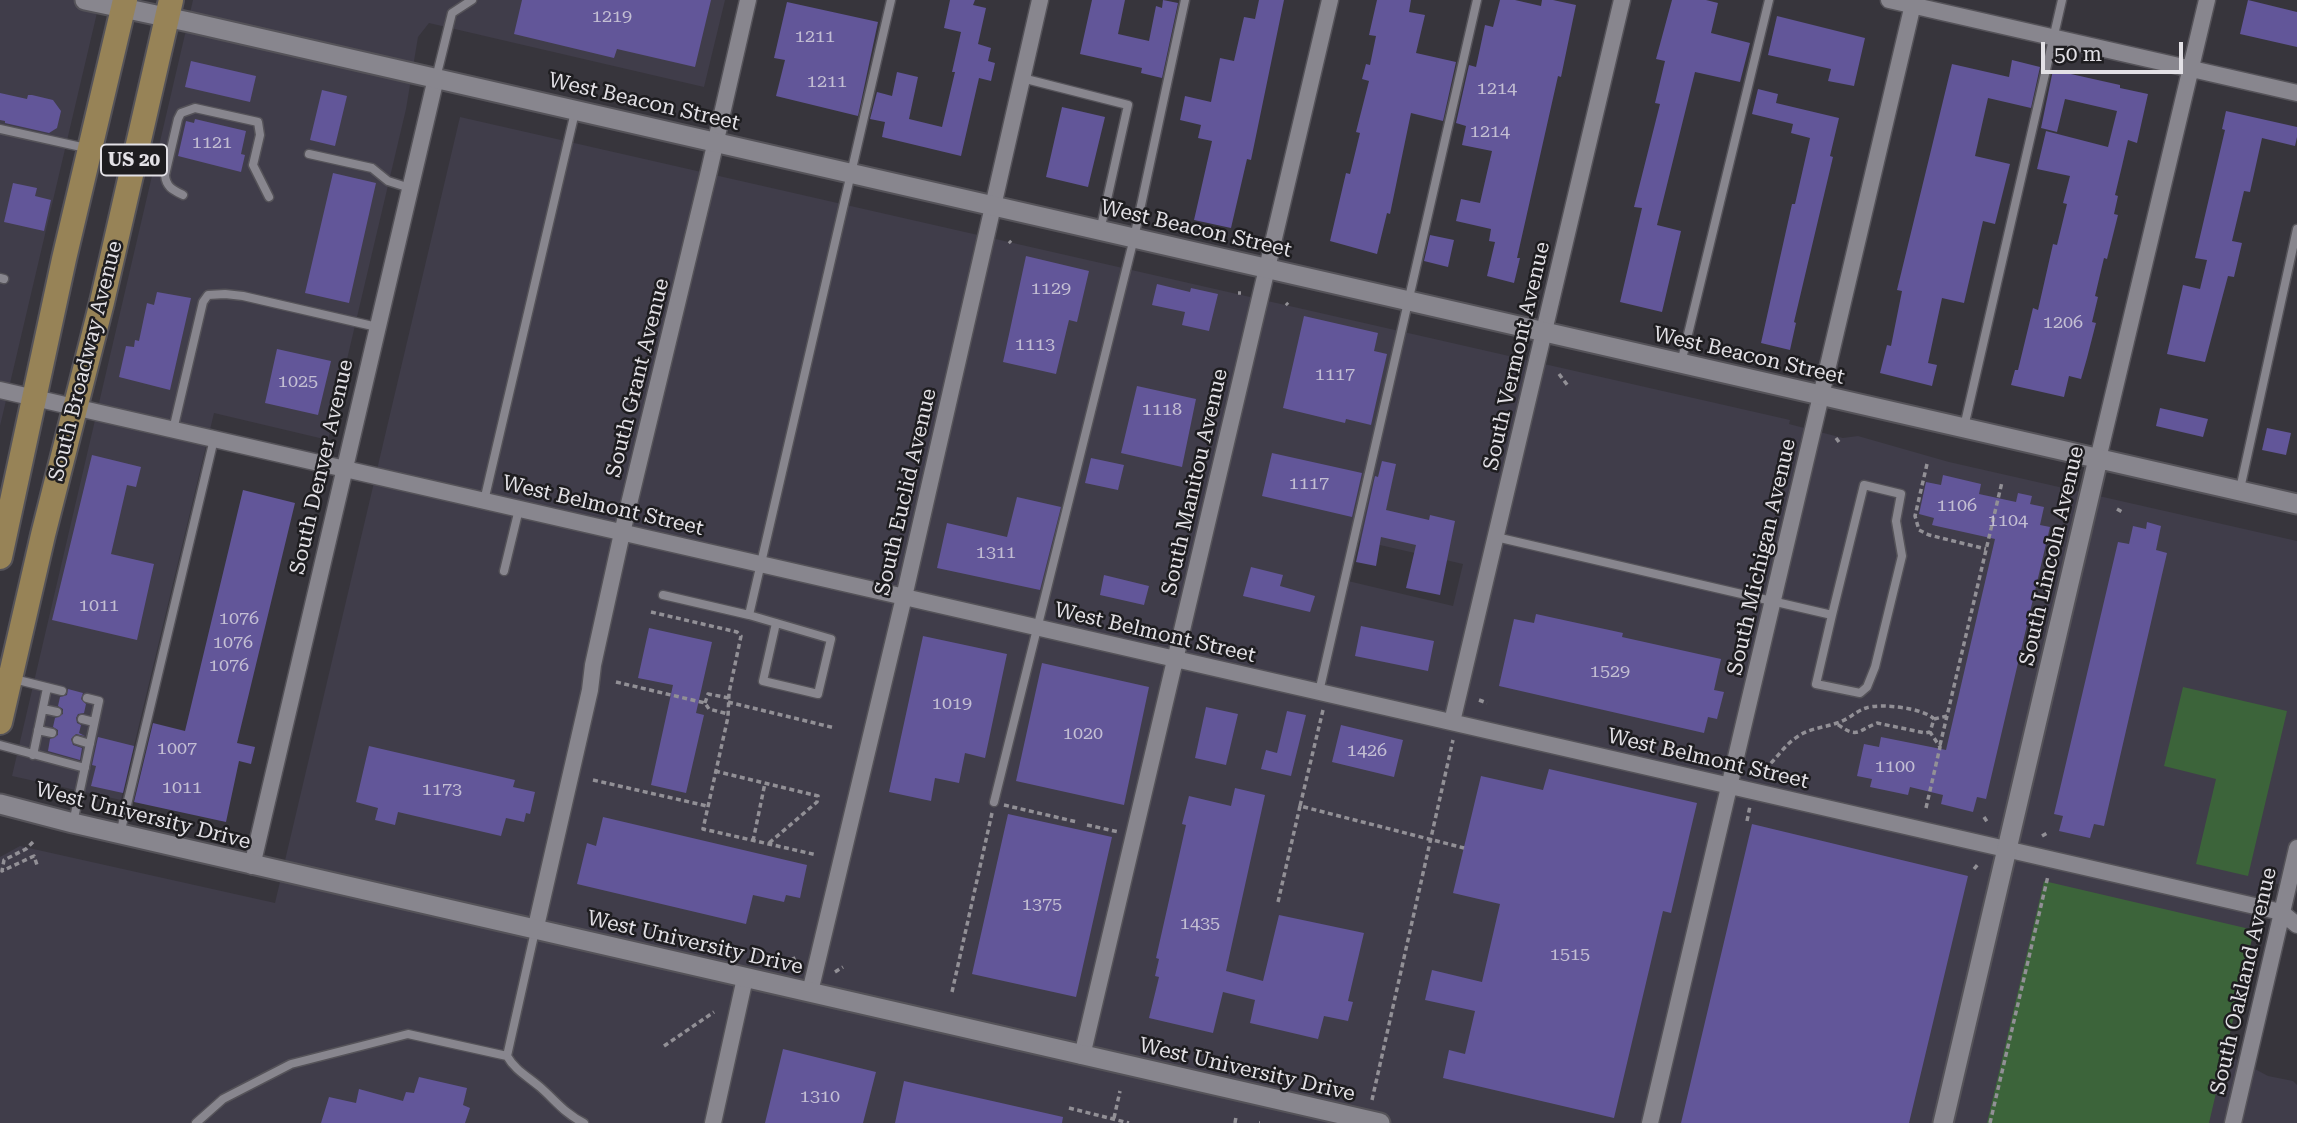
<!DOCTYPE html>
<html>
<head>
<meta charset="utf-8">
<style>
	body { margin:0 }
	#map { position:relative; width:2297px; height:1123px; overflow:hidden; background:#37353c; font-family:"Roboto Serif",serif }
	canvas { display:block }
	.scale { position:absolute; left:2041px; top:42px; width:142px; height:32px; box-sizing:border-box; border:4px solid #e3e1e6; border-top:0; padding-left:9px; font-size:21px; line-height:24px; white-space:nowrap; color:#e3e1e6; -webkit-text-stroke:5px #1e1d20; paint-order:stroke }
</style>
</head>
<body>
<div id="map">
<canvas width="2297" height="1123"></canvas>
<div class="scale">50 m</div>
</div>
<script>
const context = document.querySelector('canvas').getContext('2d');
context.lineJoin = 'round';
function fillPath(path, color) {
  context.fillStyle = color;
  context.fill(path, 'evenodd');
}
function strokePath(path, color, width, dash) {
  context.strokeStyle = color;
  context.lineWidth = width;
  context.lineCap = dash ? 'butt' : 'round';
  context.setLineDash(dash || []);
  context.stroke(path);
}
function write(font, color, halo, rows, align = 'center') {
  context.font = font + ' "Roboto Serif",serif';
  context.lineWidth = 5;
  context.setLineDash([]);
  context.textBaseline = 'middle';
  context.strokeStyle = halo;
  context.fillStyle = color;
  for (const [text, x, y, turn = 0] of rows) {
    context.save();
    context.translate(x, y);
    context.rotate((+turn || 0) * Math.PI / 180);
    context.textAlign = isNaN(turn) ? turn : align;
    if (halo) context.strokeText(text, 0, 0);
    context.fillText(text, 0, 0);
    context.restore();
  }
}
const built = new Path2D(`
	M0 0H100L0 426Z
	M193 0H725L704 87 429 23 418 37 406 109 328 440 214 413 121 800 12 776Z
	M460 117 1790 420 1789 424 1843 438 1858 436 1949 462 2297 541V888L2263 881 2223 1052 2268 1076 2293 1081 2297 1085V1123H0V857L20 846 275 903ZM1358 540 1463 564 1453 606 1348 581Z`);
const green = new Path2D(`
	M2183 687 2287 711 2248 876 2196 864 2216 779 2164 766Z
	M2044 881 2254 930 2209 1123H1987Z`);
const building = new Path2D(`
	M522 0H711L695 67 617 49 614 58 514 34Z
	M950 0H975L973 5 986 8 978 44 991 48 988 61 995 63 991 81 979 78 961 156 882 137 885 122 870 119 877 92 892 96 897 72 918 77 909 119 942 127 955 72H952L961 32 944 28Z
	M1092 0H1125L1118 34 1149 41 1156 6 1162 8 1163 0 1178 3 1162 78 1141 73 1142 68 1080 54Z
	M1259 0H1284L1251 160 1247 159 1231 228 1194 220 1212 141 1198 138 1201 125 1180 120 1185 96 1211 102 1220 58 1234 61 1244 17 1255 19Z
	M1377 0H1411L1409 12 1425 15 1416 53 1456 62 1443 121 1411 113 1390 214 1387 213 1377 254 1330 241 1346 173 1350 174 1360 133 1356 132 1369 81 1362 79 1366 64 1370 65 1376 36 1369 35Z
	M1500 0H1515L1541 6 1542 0H1553L1576 5 1561 77 1558 76 1517 258H1520L1514 283 1487 276 1495 242 1489 241 1491 229 1456 221 1461 199 1480 203 1492 151 1462 145 1466 126 1456 123 1469 65 1476 67 1485 25 1493 27Z
	M1672 0H1706L1718 3 1711 33 1750 43 1740 82 1695 72 1657 225 1681 231 1662 312 1620 302 1642 208 1634 207 1660 104 1655 103 1665 61 1656 59Z
	M2248 0 2297 12V47L2240 34Z
	M787 2 878 22 858 116 776 96 785 60 774 58Z
	M1777 16 1865 38 1854 86 1828 81 1831 69 1768 55Z
	M2012 60 2040 67 2031 108 1988 98 1975 156 2010 164 1995 224 1983 221 1964 303 1942 298 1928 363 1937 365 1932 386 1880 373 1887 345 1891 346 1902 291 1897 290 1952 64 2009 77Z
	M191 61 256 76 250 102 185 87Z
	M2053 70 2120 85V88L2148 94 2137 143 2128 140 2122 166 2115 195 2118 196 2114 214 2118 215 2107 259 2104 258 2095 296 2098 297 2092 322 2096 323 2087 358 2081 379 2069 376 2064 397 2011 385 2015 370H2018L2033 308 2038 310 2053 244 2057 245 2067 204 2063 203 2070 176 2037 169 2046 131 2108 147 2117 111 2065 99 2057 132 2041 128Z
	M1758 89 1778 94 1776 103 1839 118 1830 156 1833 157 1794 322 1796 323 1790 350 1761 343 1792 204H1795L1810 138 1791 133 1793 124 1752 114Z
	M322 90 347 96 335 146 310 140Z
	M0 93 27 99 28 95H32L53 100 61 111 57 128 49 133 5 123V121L0 120Z
	M1062 107 1105 117 1088 187 1046 177Z
	M2226 111 2297 127V137L2295 146 2262 138 2250 192 2244 191 2232 241 2242 243 2234 277 2228 276 2205 362 2167 354 2183 285 2200 289 2207 260 2195 258 2225 130 2222 129Z
	M195 119 246 131 241 154 245 155 241 172 178 156 186 121 194 123Z
	M333 173 376 183 349 303 305 293Z
	M13 183 37 188 35 196 51 200 44 231 4 222Z
	M1430 235 1454 240 1448 267 1424 261Z
	M1026 256 1089 271 1077 322 1069 320 1056 374 1003 362Z
	M1157 284 1190 292 1191 288 1218 294 1209 331 1182 325 1185 312 1152 305Z
	M157 292 191 298 170 390 119 377 126 346 134 347 135 340 139 341 147 303 154 305Z
	M1304 316 1378 333 1374 351 1387 354 1371 425 1346 419 1345 423 1283 408Z
	M277 349 331 361 318 415 265 403Z
	M1137 386 1196 399 1182 467 1121 453Z
	M2160 408 2208 419 2203 437 2156 426Z
	M2267 428 2291 433 2286 455 2262 450Z
	M1272 453 1362 473 1352 517 1262 496Z
	M92 455 141 467 136 487 127 485 111 554 154 564 137 640 52 620Z
	M1091 458 1124 465 1118 490 1085 483Z
	M1382 461 1396 464 1386 510 1429 520 1430 515 1455 521 1440 595 1406 588 1416 545 1381 537 1376 566 1356 562 1375 476 1378 477Z
	M1943 475 1981 484 1979 494 2016 502 2018 493 2032 496 2030 504 2044 507 2040 525 2050 527 1986 799 1977 797 1973 812 1941 804 1943 795 1910 787 1908 795 1870 787 1872 779 1857 776 1864 744 1879 747 1881 737 1946 750 1995 539 1932 525 1934 518 1919 514 1926 482 1941 485Z
	M243 490 295 503 237 743 255 747 251 764 239 761 226 822 134 802 153 723 185 731Z
	M1017 497 1061 507 1040 590 937 568 947 523 1007 537Z
	M2147 522 2161 526 2156 550 2167 553 2104 826 2094 824 2090 838 2059 831 2063 816 2054 814 2118 542 2129 544 2133 526 2146 529Z
	M1251 567 1283 575 1280 586 1315 596 1310 612 1243 596Z
	M1104 575 1149 586 1144 605 1100 595Z
	M1536 614 1623 633 1622 637 1721 659 1714 690 1724 692 1717 719 1708 717 1704 733 1499 686 1514 619 1534 623Z
	M1361 626 1434 641 1428 671 1355 656Z
	M649 628 712 642 696 713 704 715 686 793 651 785 673 685 638 678Z
	M923 636 1007 654 985 758 965 753 959 783 935 778 931 801 889 792Z
	M1042 663 1149 687 1124 805 1016 781Z
	M68 689 83 693 81 699 86 704 84 713 78 714 76 718 77 723 81 725 79 733 85 736 76 734 71 739 73 745 82 748 80 760 48 751 50 739 58 735V730L53 727 55 718 63 714V709L58 706 60 697 67 695Z
	M1206 707 1238 714 1226 765 1195 758Z
	M1287 711 1306 715 1291 776 1261 769 1266 750 1277 753Z
	M1341 725 1403 740 1394 777 1332 762Z
	M98 737 134 746 123 793 91 786 96 766 92 765Z
	M369 746 515 780 513 787 535 792 530 814 526 813 524 822 506 818 501 836 398 812 395 825 375 820 378 808 356 802Z
	M1549 769 1697 803 1671 913 1663 911 1614 1118 1443 1078 1449 1050 1465 1054 1475 1011 1425 1000 1432 970 1482 982 1500 904 1453 893 1481 776 1543 790Z
	M1235 788 1265 795 1226 971 1263 981 1279 915 1364 933 1348 1001 1353 1002 1348 1021 1324 1016 1318 1039 1250 1023 1255 1000 1223 992 1213 1033 1149 1018 1159 977 1155 976 1159 959 1156 958 1186 825 1182 824 1189 796 1231 806Z
	M1008 814 1112 837 1076 997 972 974Z
	M603 817 807 865 800 898 786 895 784 902 753 895 746 924 577 884 587 843 596 846Z
	M1752 824 1968 876 1909 1123H1681Z
	M783 1049 876 1072 863 1123H765Z
	M419 1077 467 1088 463 1105 470 1108 465 1123H321L329 1097 356 1103 359 1089 403 1101 406 1092 414 1093Z
	M904 1081 1063 1117 1062 1123H895Z`);
const path = new Path2D(`
	M1009 241 1011 243
	M1238 293H1241
	M1286 303 1288 305
	M1559 374 1568 386
	M1836 438 1839 442
	M1927 464 1915 516 1919 530 1929 535 1986 549
	M2117 509 2124 513
	M651 612 737 632 741 636 729 693 728 717 703 829 817 855
	M616 682 705 703 709 709 728 714
	M1479 700 1487 703
	M728 702 835 728
	M705 703 708 694 729 698
	M1323 710 1300 806 1464 848
	M1934 719 1947 716 2002 482
	M1940 745 1947 716
	M1706 760 1708 754
	M1756 767 1763 769 1762 776
	M715 771 818 796 817 802 768 844
	M1768 771 1770 764C1779 755 1786 744 1797 737 1809 728 1823 728 1837 723 1848 720 1856 711 1866 708 1880 703 1924 708 1934 719L1930 732 1925 733 1877 723C1857 731 1858 739 1837 724
	M593 780 707 806
	M1004 805 1077 822
	M1926 808 1940 747 1930 732
	M1984 817 1988 823
	M1747 821 1750 806
	M1087 825 1119 832
	M2042 836 2049 832
	M753 841 765 783
	M33 842 26 849 4 860 2 871 34 856 37 865
	M1974 869 1979 863
	M1278 902 1300 806
	M793 957 796 963
	M835 972 843 967
	M952 992 992 813
	M664 1046 714 1012
	M1372 1100 1453 740
	M1069 1108 1129 1123
	M1114 1118 1120 1091
	M1235 1123 1236 1117
	M1259 1123H1260
	M1990 1123 2048 876`);
const service = new Path2D(`
	M436 78 452 13 472 0
	M1022 78 1128 105 1100 231
	M0 129 86 148
	M309 154 372 168 388 181 410 188
	M183 195C173 190 166 187 165 175L178 119 181 113 195 108 258 122 260 135 253 165 269 197
	M0 278 4 279
	M1681 363 1769 0
	M1964 427 2062 0
	M173 430 203 302 208 295 225 294 243 296 377 327
	M2240 489 2297 229
	M484 501 575 112
	M1496 537 1832 615 1816 684 1860 693 1867 687 1875 667 1902 556 1896 521 1901 494 1864 485 1832 615
	M504 571 519 509
	M663 595 749 615 891 0
	M749 615 831 639 818 694 763 681 776 623
	M14 679 62 691
	M1319 692 1477 0
	M43 709 57 712
	M82 719 94 722
	M38 730 52 733
	M77 740 90 744
	M0 745 85 768
	M33 755 47 688
	M994 802 1134 238 1185 0
	M73 823 99 701 87 698
	M120 834 214 439
	M535 931 507 1056C515 1070 527 1076 540 1087 555 1100 565 1114 584 1123
	M196 1123 223 1099 291 1064 408 1034 507 1056`);
const minor = new Path2D(`
	M1889 0 2297 93
	M0 390 2281 912 2297 925
	M2098 459 2207 0
	M1452 722 1622 0
	M252 866 436 78
	M535 931 590 690 593 665 622 533 709 171 748 0
	M810 992 904 597 1040 0
	M1082 1056 1330 0
	M713 1123 745 978
	M1650 1123 1914 0
	M2233 1123 2297 848`);
const tertiary = new Path2D(`
	M85 0 189 22 2297 504
	M0 804 73 823 1380 1123
	M1943 1123 2098 459`);
const primary = new Path2D(`
	M0 557 64 259 125 0
	M0 722 43 535 102 302 171 0`);
const numberNames = [
	["1219",612,17],
	["1211",815,37],
	["1211",827,82],
	["1214",1497,89],
	["1214",1490,132],
	["1121",212,143],
	["1129",1051,289],
	["1206",2063,323],
	["1113",1035,345],
	["1117",1335,375],
	["1025",298,382],
	["1118",1162,410],
	["1117",1309,484],
	["1106",1957,506],
	["1104",2008,521],
	["1311",996,553],
	["1011",99,606],
	["1076",239,619],
	["1076",233,643],
	["1076",229,666],
	["1529",1610,672],
	["1019",952,704],
	["1020",1083,734],
	["1007",177,749],
	["1426",1367,751],
	["1100",1895,767],
	["1011",182,788],
	["1173",442,790],
	["1375",1042,905],
	["1435",1200,924],
	["1515",1570,955],
	["1310",820,1097]
];
const shields = [
	[134,160,66]
];
const shieldNames = [
	["US 20",134,160]
];
const streetNames = [
	["West Beacon Street",644,102,13],
	["West Beacon Street",1196,229,13],
	["South Vermont Avenue",1517,356,-77],
	["West Beacon Street",1749,356,13],
	["South Broadway Avenue",86,361,-76],
	["South Grant Avenue",638,378,-76],
	["South Denver Avenue",322,467,-77],
	["South Manitou Avenue",1195,482,-77],
	["South Euclid Avenue",906,492,-77],
	["West Belmont Street",603,506,13],
	["South Lincoln Avenue",2052,556,-77],
	["South Michigan Avenue",1762,557,-77],
	["West Belmont Street",1155,633,13],
	["West Belmont Street",1708,759,13],
	["West University Drive",143,816,14],
	["West University Drive",695,943,13],
	["South Oakland Avenue",2244,981,-77],
	["West University Drive",1247,1070,13]
];
fillPath(built, '#403d4a');
fillPath(green, '#3c643a');
fillPath(building, '#625699');
strokePath(service, '#555359', 11);
strokePath(minor, '#555359', 19);
strokePath(tertiary, '#555359', 23);
strokePath(primary, '#555359', 28);
strokePath(path, '#929096', 3.5, [5, 3.5]);
strokePath(service, '#88868e', 8);
strokePath(minor, '#88868e', 16);
strokePath(tertiary, '#88868e', 19);
strokePath(primary, '#978357', 24);
write('18px', '#c3bed3', null, numberNames);
for (const [x, y, w] of shields) {
  const box = new Path2D();
  box.roundRect(x - w / 2, y - 15.5, w, 31, 5);
  context.fillStyle = '#1e1d20';
  context.fill(box);
  strokePath(box, '#e3e1e6', 2);
}
write('bold 19px', '#e3e1e6', null, shieldNames);
write('21px', '#e3e1e6', '#1e1d20', streetNames);
</script>
</body>
</html>
